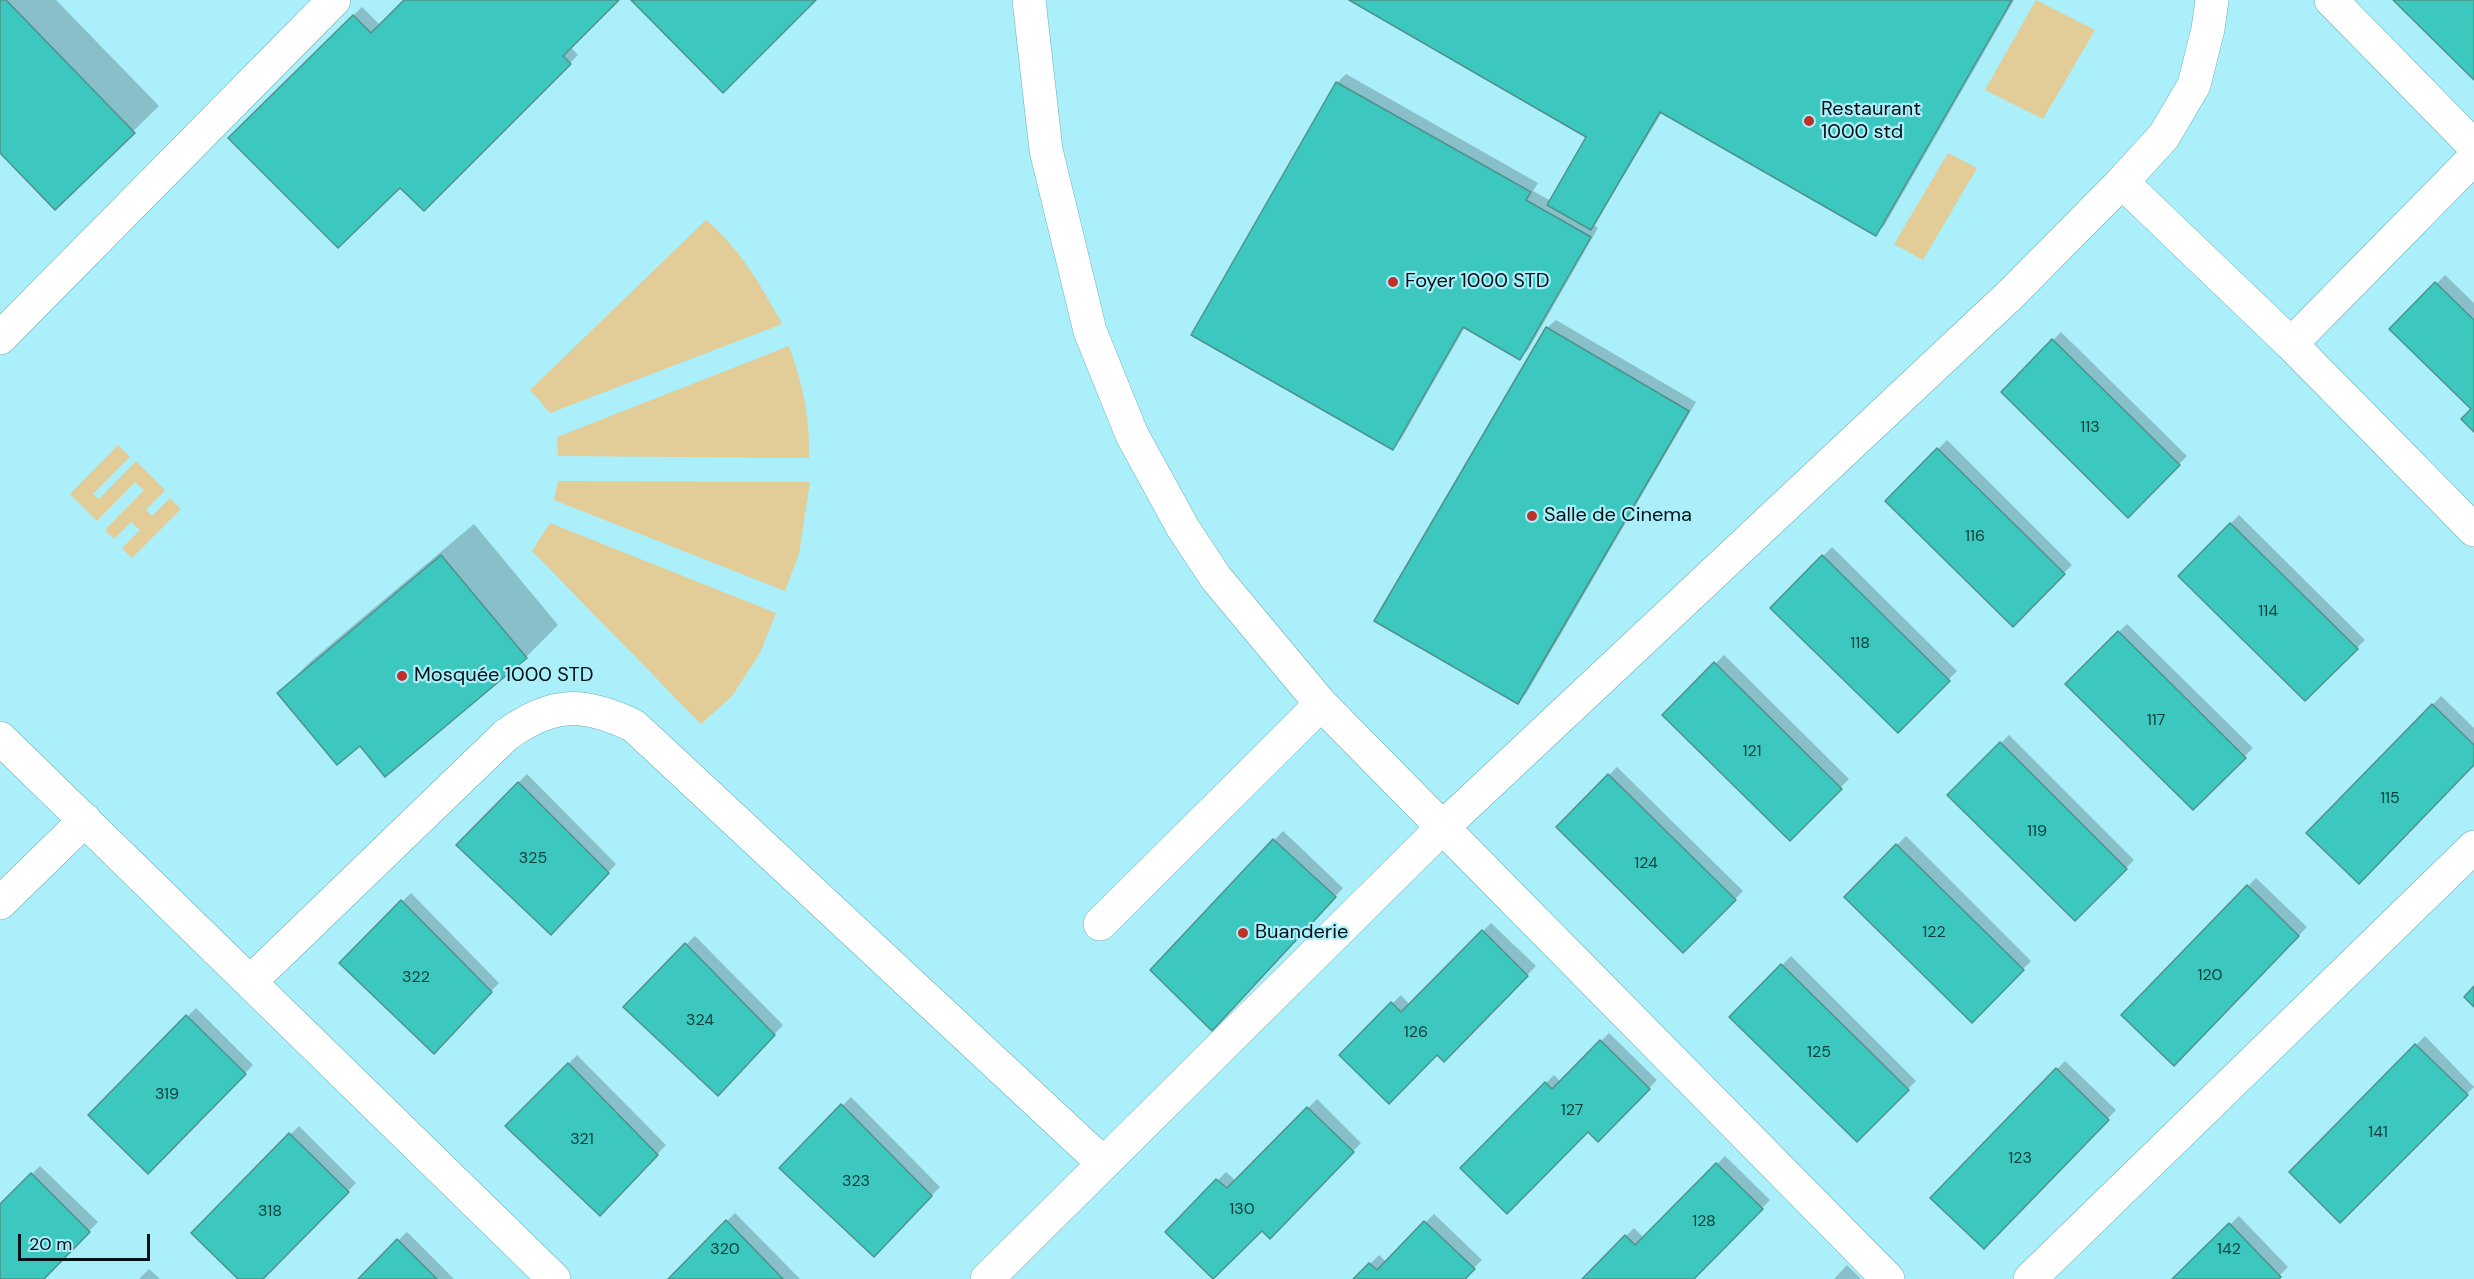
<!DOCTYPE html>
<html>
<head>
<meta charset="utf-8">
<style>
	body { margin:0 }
	#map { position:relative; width:2474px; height:1279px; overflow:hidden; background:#aaeffa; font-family:"DM Sans",sans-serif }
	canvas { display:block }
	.scale { position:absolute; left:18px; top:1234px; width:132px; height:27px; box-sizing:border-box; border:3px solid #001216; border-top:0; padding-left:8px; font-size:18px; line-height:21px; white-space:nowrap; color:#001216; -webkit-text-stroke:4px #aaeffa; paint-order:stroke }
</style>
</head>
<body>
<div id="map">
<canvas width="2474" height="1279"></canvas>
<div class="scale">20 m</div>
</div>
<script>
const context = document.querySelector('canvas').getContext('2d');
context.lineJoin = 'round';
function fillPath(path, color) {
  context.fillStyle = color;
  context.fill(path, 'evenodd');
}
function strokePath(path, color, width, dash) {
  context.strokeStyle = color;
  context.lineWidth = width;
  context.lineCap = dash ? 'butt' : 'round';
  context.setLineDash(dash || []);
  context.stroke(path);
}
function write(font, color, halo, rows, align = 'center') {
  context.font = font + ' "DM Sans",sans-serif';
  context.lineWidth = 4.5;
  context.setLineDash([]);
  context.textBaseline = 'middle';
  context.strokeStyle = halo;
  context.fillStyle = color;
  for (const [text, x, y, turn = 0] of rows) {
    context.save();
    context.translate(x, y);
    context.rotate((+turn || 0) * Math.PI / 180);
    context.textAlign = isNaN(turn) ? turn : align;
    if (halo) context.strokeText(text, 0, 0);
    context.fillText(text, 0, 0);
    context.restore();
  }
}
const green = new Path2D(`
	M2036 0 2095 30 2043 119 1985 90Z
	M1948 153 1977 168 1923 260 1894 244Z
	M706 220C740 249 761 285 782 324L550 413 530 390Z
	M789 346C803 386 810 415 809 458L558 456 557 437Z
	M118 445 130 457 93 494 99 499 136 461 165 490 146 510 152 516 170 498 181 509 132 558 122 548 140 530 131 522 114 539 105 530 144 490 135 482 97 521 70 494Z
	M558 481 810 482 799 554 785 591 554 500Z
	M550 523 776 613 760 653 732 696 701 724 532 551Z`);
const shadow = new Path2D(`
	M0 0H56L159 106 55 207 0 150Z
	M406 0H616L570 46 578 55 424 209 400 185 230 138 362 7 380 25Z
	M1352 0H2014L1884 226 1875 234 1662 112 1594 225 1598 228 1528 350 1520 358 1465 327 1401 439 1392 448 1194 335 1337 83 1346 74 1538 183 1533 191 1551 201 1588 136Z
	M2445 275 2474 303V430L2473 409 2391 329Z
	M1556 320 1696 402 1526 694 1517 702 1547 328Z
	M2061 332 2187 456 2128 516 2003 392Z
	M1947 440 2072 565 2013 625 1888 501Z
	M2239 515 2365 640 2305 699 2180 576Z
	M474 524 558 625 526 657 386 775 360 744 279 693 311 661Z
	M1832 547 1957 671 1898 731 1772 608Z
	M2127 624 2253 748 2193 808 2067 684Z
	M1724 655 1849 779 1790 839 1665 715Z
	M2441 696 2474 728V764L2308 833Z
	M2009 735 2134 860 2075 919 1949 795Z
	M1617 767 1743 891 1683 951 1558 827Z
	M527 774 616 864 560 924 458 845Z
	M1283 831 1343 888 1221 1020 1152 970Z
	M1906 836 2031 961 1972 1020 1846 897Z
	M2256 878 2307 927 2174 1064 2123 1015Z
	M411 893 499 983 434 1051 341 963Z
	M1491 923 1536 966 1444 1060 1437 1053 1341 1055 1401 995 1410 1005Z
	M695 936 783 1025 726 1086 625 1006Z
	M1791 956 1916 1081 1857 1140 1732 1017Z
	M196 1008 253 1065 148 1172 90 1115Z
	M1609 1033 1657 1080 1598 1140 1588 1130 1462 1168 1554 1075 1561 1082Z
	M2425 1036 2474 1087 2340 1221 2291 1172Z
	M577 1055 666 1145 600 1214 507 1126Z
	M2065 1061 2116 1110 1984 1247 1933 1198Z
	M851 1097 940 1187 874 1255 782 1167Z
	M1317 1099 1361 1143 1270 1237 1263 1229 1214 1278 1167 1232 1226 1172 1236 1181Z
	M299 1126 356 1183 261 1279H240L193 1233Z
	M1725 1156 1770 1200 1692 1279H1584L1634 1228 1644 1238Z
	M40 1166 98 1222 42 1279H0V1206Z
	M735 1213 800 1279H670L727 1221Z
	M1434 1214 1482 1260 1463 1279H1355L1379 1255 1386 1262Z
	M2239 1216 2288 1267 2276 1279H2174Z
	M407 1232 454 1279H360Z
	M1847 1265 1861 1279H1834Z
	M149 1269 160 1279H139Z`);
const building = new Path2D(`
	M0 0H6L135 133 55 210 0 153Z
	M404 0H619L563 56 571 64 424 211 400 188 338 248 228 138 353 15 371 33Z
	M631 0H816L723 93Z
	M1349 0H2012L1876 236 1660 112 1591 230 1547 205 1586 137Z
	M2393 0H2474V80Z
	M1336 82 1531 192 1526 200 1591 237 1520 360 1463 327 1393 450 1191 335Z
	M2435 282 2474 320V432L2461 419 2471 409 2389 329Z
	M1546 327 1689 411 1518 704 1374 621Z
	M2052 339 2180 465 2128 518 2001 392Z
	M1937 448 2065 574 2013 627 1885 501Z
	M2230 523 2358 649 2305 701 2178 576Z
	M441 555 527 658 385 777 360 746 337 765 277 693Z
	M1822 555 1950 681 1898 733 1770 608Z
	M2118 631 2246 758 2193 810 2065 684Z
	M1714 662 1842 789 1790 841 1662 715Z
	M2432 704 2474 745V765L2359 884 2306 833Z
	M2000 742 2127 869 2075 921 1947 795Z
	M1608 774 1736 900 1683 953 1556 827Z
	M518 782 609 873 551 935 456 845Z
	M1273 839 1336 897 1212 1031 1150 970Z
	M1896 844 2024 970 1972 1023 1844 897Z
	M2247 885 2299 936 2174 1066 2121 1015Z
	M401 900 492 992 434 1054 339 963Z
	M1482 930 1528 976 1444 1062 1437 1055 1389 1104 1339 1055 1391 1002 1401 1012Z
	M685 943 775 1035 718 1096 623 1007Z
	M1781 964 1909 1090 1857 1142 1729 1017Z
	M2474 986V1007L2464 997Z
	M186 1015 246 1074 148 1174 88 1115Z
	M1600 1040 1650 1089 1598 1142 1588 1132 1507 1214 1460 1168 1545 1082 1552 1089Z
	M2415 1044 2468 1095 2340 1223 2289 1172Z
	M568 1063 658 1155 600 1216 505 1126Z
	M2056 1068 2109 1120 1984 1249 1930 1198Z
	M841 1104 932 1196 874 1257 779 1168Z
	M1307 1107 1354 1152 1270 1239 1262 1231 1213 1279 1165 1232 1216 1179 1227 1188Z
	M289 1133 349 1192 263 1279H238L191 1233Z
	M1716 1163 1763 1209 1694 1279H1582L1625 1235 1635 1245Z
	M31 1173 90 1232 44 1279H0V1204Z
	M726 1220 783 1279H668Z
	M1424 1221 1475 1269 1465 1279H1353L1369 1263 1377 1270Z
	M2229 1223 2281 1277 2279 1279H2172Z
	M397 1239 437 1279H358Z`);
const minor = new Path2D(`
	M1029 0 1046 150 1090 331 1132 435 1183 528 1216 578 1321 704 1888 1279
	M2331 0 2474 146
	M2122 182 2291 344 2474 530
	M0 338 334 0
	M2291 344 2474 158
	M0 738 554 1279
	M0 903 85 820
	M1100 924 1321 704
	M251 981 506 735C552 702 582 701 634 726L1103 1163
	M987 1279 1443 827 2010 295 2122 182 2164 136 2194 85 2208 29 2212 0
	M2030 1279 2474 847`);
const markers = [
	[1809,121,6,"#be3029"],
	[1393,282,6,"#be3029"],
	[1532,516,6,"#be3029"],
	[402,676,6,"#be3029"],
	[1243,933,6,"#be3029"]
];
const numberNames = [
	["113",2090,428],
	["116",1975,537],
	["114",2268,612],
	["118",1860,644],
	["117",2156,721],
	["121",1752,752],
	["115",2390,799],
	["119",2037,832],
	["325",533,859],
	["124",1646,864],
	["122",1934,933],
	["120",2210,976],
	["322",416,978],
	["324",700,1021],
	["126",1416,1033],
	["125",1819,1053],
	["319",167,1095],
	["127",1572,1111],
	["141",2378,1133],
	["321",582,1140],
	["123",2020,1159],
	["323",856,1182],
	["130",1242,1210],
	["318",270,1212],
	["128",1704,1222],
	["320",725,1250],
	["142",2229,1250]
];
const poiNames = [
	["Restaurant",1821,110],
	["1000 std",1821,133],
	["Foyer 1000 STD",1405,282],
	["Salle de Cinema",1544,516],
	["Mosquée 1000 STD",414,676],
	["Buanderie",1255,933]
];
fillPath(green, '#e2cc98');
fillPath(shadow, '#0003');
fillPath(building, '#3cc8be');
strokePath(building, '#4e928c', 1.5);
strokePath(minor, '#6bafb9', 34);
strokePath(minor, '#fff', 33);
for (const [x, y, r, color] of markers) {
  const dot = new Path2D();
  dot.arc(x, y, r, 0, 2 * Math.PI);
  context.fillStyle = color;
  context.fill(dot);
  strokePath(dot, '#aaeffa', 2);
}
write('16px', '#0f4040', null, numberNames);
write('20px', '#001216', '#aaeffa', poiNames, 'left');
</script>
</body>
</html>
